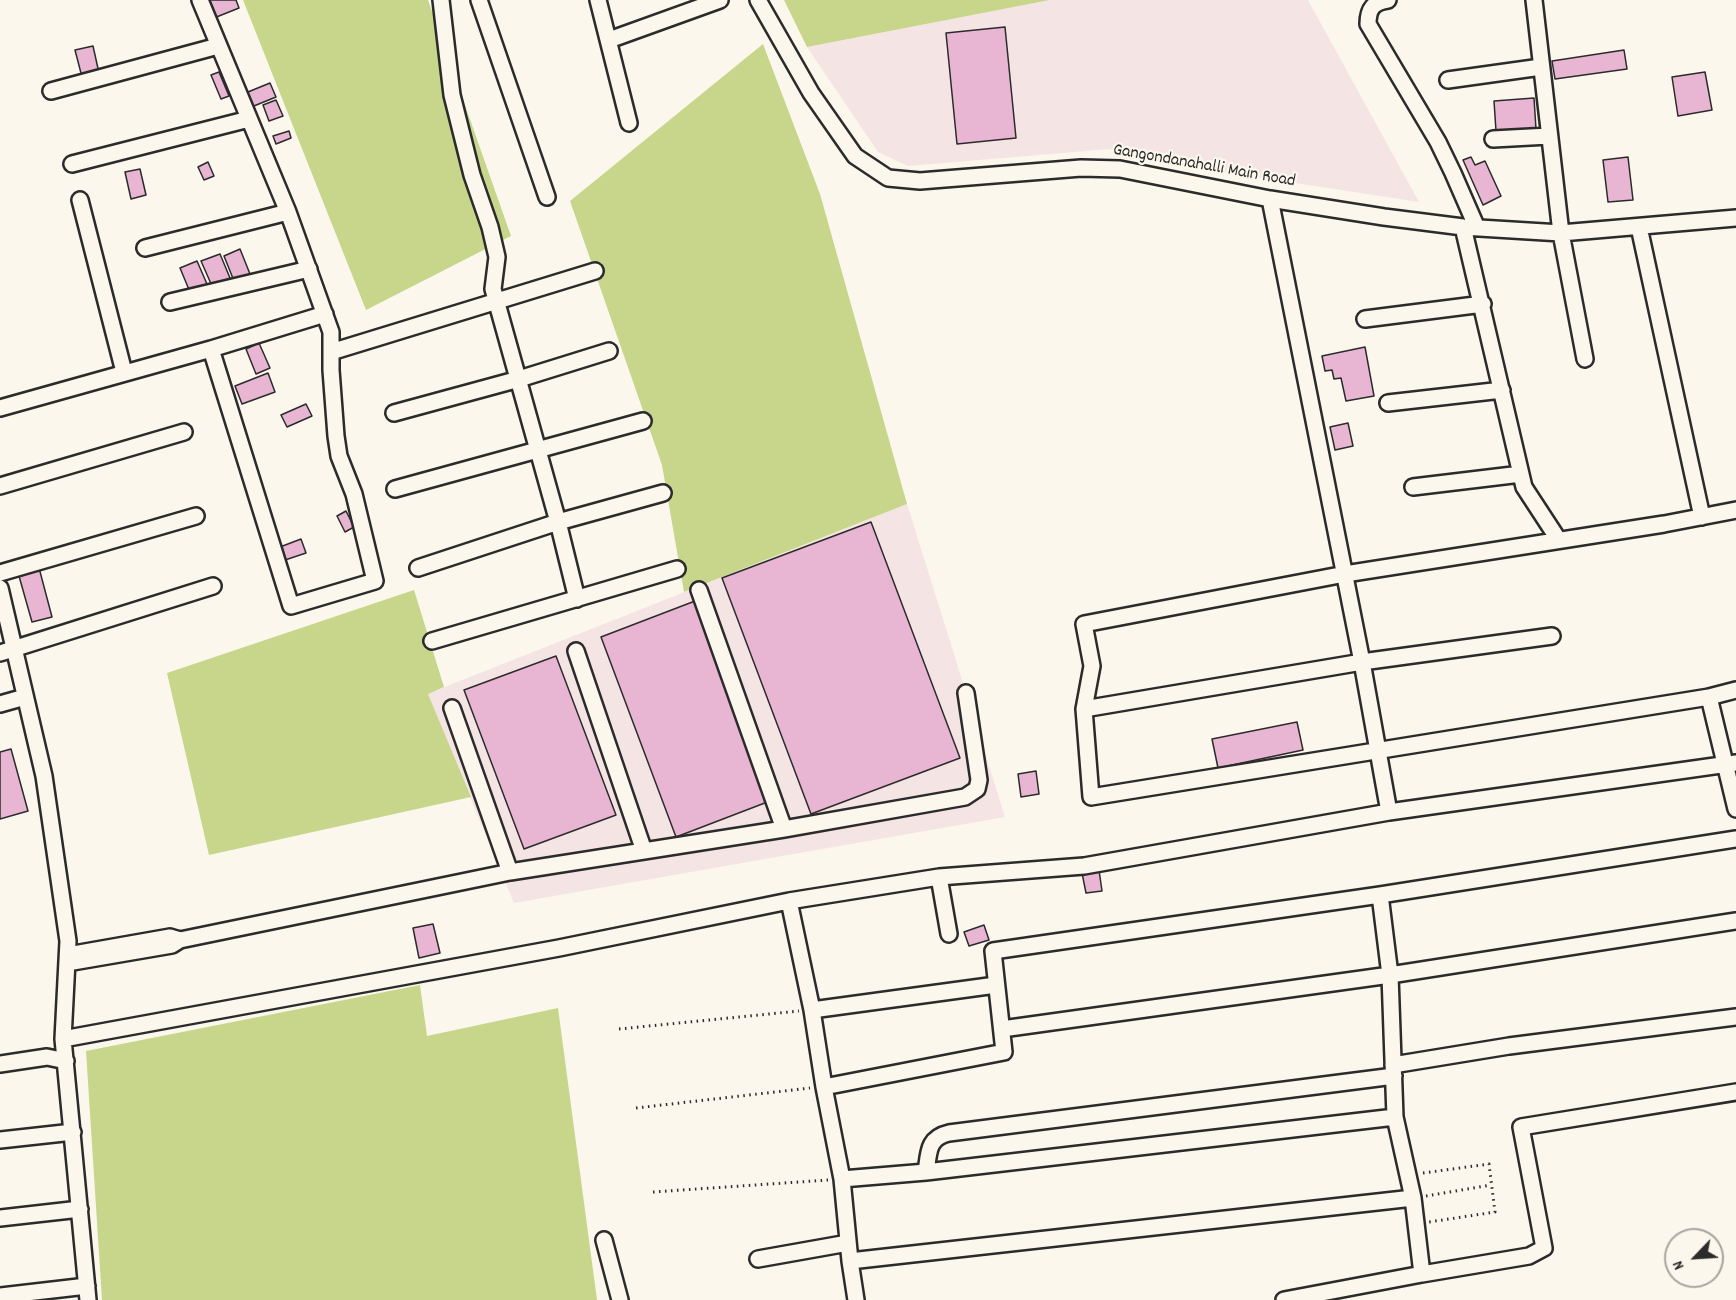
<!DOCTYPE html>
<html>
<head>
<meta charset="utf-8">
<style>
	body { margin:0 }
	#map { position:relative; width:1736px; height:1300px; overflow:hidden; background:#fbf7ec; font-family:Dekko,sans-serif }
	canvas { display:block }
	.north { position:absolute; left:1664px; top:1228px; width:60px; height:60px; box-sizing:border-box; background:#fbf7ec; border:2px solid #a8a59f; border-radius:50%; rotate:245deg; font-size:16px; font-weight:700; line-height:24px; text-align:center; color:#2b2b2b }
	.north::after { content:''; display:block; margin:auto; width:21px; height:27px; background:#2b2b2b; clip-path:polygon(50% 0,100% 100%,50% 72%,0 100%) }
</style>
</head>
<body>
<div id="map">
<canvas width="1736" height="1300"></canvas>
<div class="north">N</div>
</div>
<script>
const context = document.querySelector('canvas').getContext('2d');
context.lineJoin = 'round';
function fillPath(path, color) {
  context.fillStyle = color;
  context.fill(path, 'evenodd');
}
function strokePath(path, color, width, dash) {
  context.strokeStyle = color;
  context.lineWidth = width;
  context.lineCap = dash ? 'butt' : 'round';
  context.setLineDash(dash || []);
  context.stroke(path);
}
function write(font, color, halo, rows, align = 'center') {
  context.font = font + ' Dekko,sans-serif';
  context.lineWidth = 4.5;
  context.setLineDash([]);
  context.textBaseline = 'middle';
  context.strokeStyle = halo;
  context.fillStyle = color;
  for (const [text, x, y, turn = 0] of rows) {
    context.save();
    context.translate(x, y);
    context.rotate((+turn || 0) * Math.PI / 180);
    context.textAlign = isNaN(turn) ? turn : align;
    if (halo) context.strokeText(text, 0, 0);
    context.fillText(text, 0, 0);
    context.restore();
  }
}
const built = new Path2D(`
	M1050 0H1308L1419 202 1198 168 1109 149 908 166 878 152 807 47Z
	M907 504 1005 817 514 903 427 694Z`);
const green = new Path2D(`
	M243 0H428L511 236 366 310Z
	M784 0H1050L807 47Z
	M763 44 820 194 907 504 684 592 662 465 570 201Z
	M414 590 444 687 428 694 471 797 209 855 167 673Z
	M420 985 427 1036 558 1008 597 1300H102L86 1051Z`);
const building = new Path2D(`
	M206 0H236L239 8 214 18Z
	M1005 27 1016 138 957 144 946 33Z
	M93 46 99 73 82 77 75 50Z
	M1624 50 1627 69 1555 79 1552 61Z
	M219 72 229 96 221 99 211 75Z
	M1705 72 1712 110 1678 116 1672 77Z
	M270 83 276 97 249 108 243 94Z
	M1534 98 1536 129 1496 131 1494 101Z
	M276 100 283 116 269 121 263 105Z
	M289 131 291 138 276 144 273 136Z
	M1471 157 1475 165 1485 161 1501 196 1483 205 1463 160Z
	M1628 157 1633 200 1608 202 1603 160Z
	M208 162 214 176 204 180 198 167Z
	M140 169 146 195 131 199 125 172Z
	M240 249 250 274 234 281 224 256Z
	M220 254 230 278 212 286 201 261Z
	M197 261 207 284 190 292 180 268Z
	M259 343 270 368 256 374 246 349Z
	M1365 347 1374 396 1346 401 1341 378 1334 379 1332 370 1325 371 1322 356Z
	M268 373 275 392 242 404 235 386Z
	M306 404 312 416 287 427 281 415Z
	M1348 423 1353 446 1335 450 1330 427Z
	M346 511 354 527 345 532 337 516Z
	M871 522 960 758 811 814 722 578Z
	M301 539 306 553 285 560 280 547Z
	M38 564 52 617 32 622 17 569Z
	M695 601 770 801 676 837 601 637Z
	M556 656 616 815 524 849 464 690Z
	M1297 722 1303 750 1218 768 1212 739Z
	M11 749 28 811 0 819V752Z
	M1036 771 1039 794 1021 797 1018 774Z
	M1099 870 1102 891 1086 893 1082 873Z
	M433 924 440 953 419 958 413 928Z
	M984 925 989 940 969 946 964 932Z`);
const path = new Path2D(`
	M619 1029 799 1011
	M636 1108 810 1088
	M1423 1173 1489 1164 1495 1212 1429 1222
	M653 1192 828 1180
	M1426 1196 1491 1185`);
const minor = new Path2D(`
	M200 0 288 212 331 332V370L336 436 339 456 354 494 375 581 291 606 211 349
	M441 0 452 95 472 175 490 227 497 257 493 289 558 522 577 599
	M479 0 547 197
	M598 0 629 123
	M758 0 811 93 855 156 888 178 920 181 1081 168 1120 169 1270 199 1384 217 1463 227 1561 233 1736 218
	M1388 0C1373 2 1368 9 1368 24L1438 142 1453 173 1477 228
	M1534 0 1561 233 1585 359
	M609 40 720 0
	M1448 80 1541 67
	M51 91 218 46
	M1493 139 1549 136
	M72 164 249 119
	M1270 199 1362 662 1389 812
	M80 200 124 372
	M1463 227 1524 487 1558 539
	M1639 227 1702 517
	M145 248 288 212
	M170 302 309 269
	M1365 319 1483 304
	M331 352 595 271
	M1388 403 1502 390
	M0 408 211 349 325 314
	M394 413 519 379 609 351
	M0 486 184 432
	M1413 487 1521 474
	M395 489 643 421
	M418 568 558 522 663 493
	M0 573 196 516
	M0 588 44 776 68 941 63 1039 88 1300
	M699 590 784 829
	M1552 636 1362 662 1084 709 1091 797 1709 697 1736 809
	M432 641 677 569
	M576 651 644 851
	M0 653 213 586
	M1709 697 1736 690
	M0 704 25 697
	M452 708 510 872
	M1084 709 1092 666 1084 624 1345 574 1664 524 1736 510
	M939 877 949 934
	M789 901 812 1010 824 1087 842 1179 850 1261 856 1300
	M180 940 510 872 784 829 965 797 977 789 979 780 966 693
	M67 963 172 945 180 940 170 937 68 955
	M812 1010 996 985
	M1002 1029 1390 975 1380 895
	M63 1039 559 948 789 901 939 877 1084 866 1389 812 1736 763
	M0 1064 47 1057 66 1061
	M1393 1065 1509 1046 1736 1017
	M824 1087 1004 1052 993 951 1380 895 1736 839
	M1395 1117 1390 975 1736 921
	M0 1140 73 1132
	M926 1172C929 1153 927 1138 949 1133L1394 1076
	M842 1179 926 1172 1395 1117 1413 1198 1422 1274 1284 1300
	M0 1218 80 1209
	M604 1240 620 1300
	M758 1259 848 1243
	M850 1261 1413 1198
	M1422 1274 1529 1256 1544 1248 1521 1127 1736 1092
	M0 1296 87 1286`);
const streetNames = [
	["Gangondanahalli Main Road",1204,167,10]
];
fillPath(built, '#f5e4e4');
fillPath(green, '#c7d68a');
fillPath(building, '#e8b6d3');
strokePath(building, '#2b2b2b', 1.5);
strokePath(minor, '#2b2b2b', 20);
strokePath(path, '#2b2b2b', 3, [1.5, 4.5]);
strokePath(minor, '#fbf7ec', 15);
write('18px', '#2b2b2b', '#fbf7ec', streetNames);
</script>
</body>
</html>
